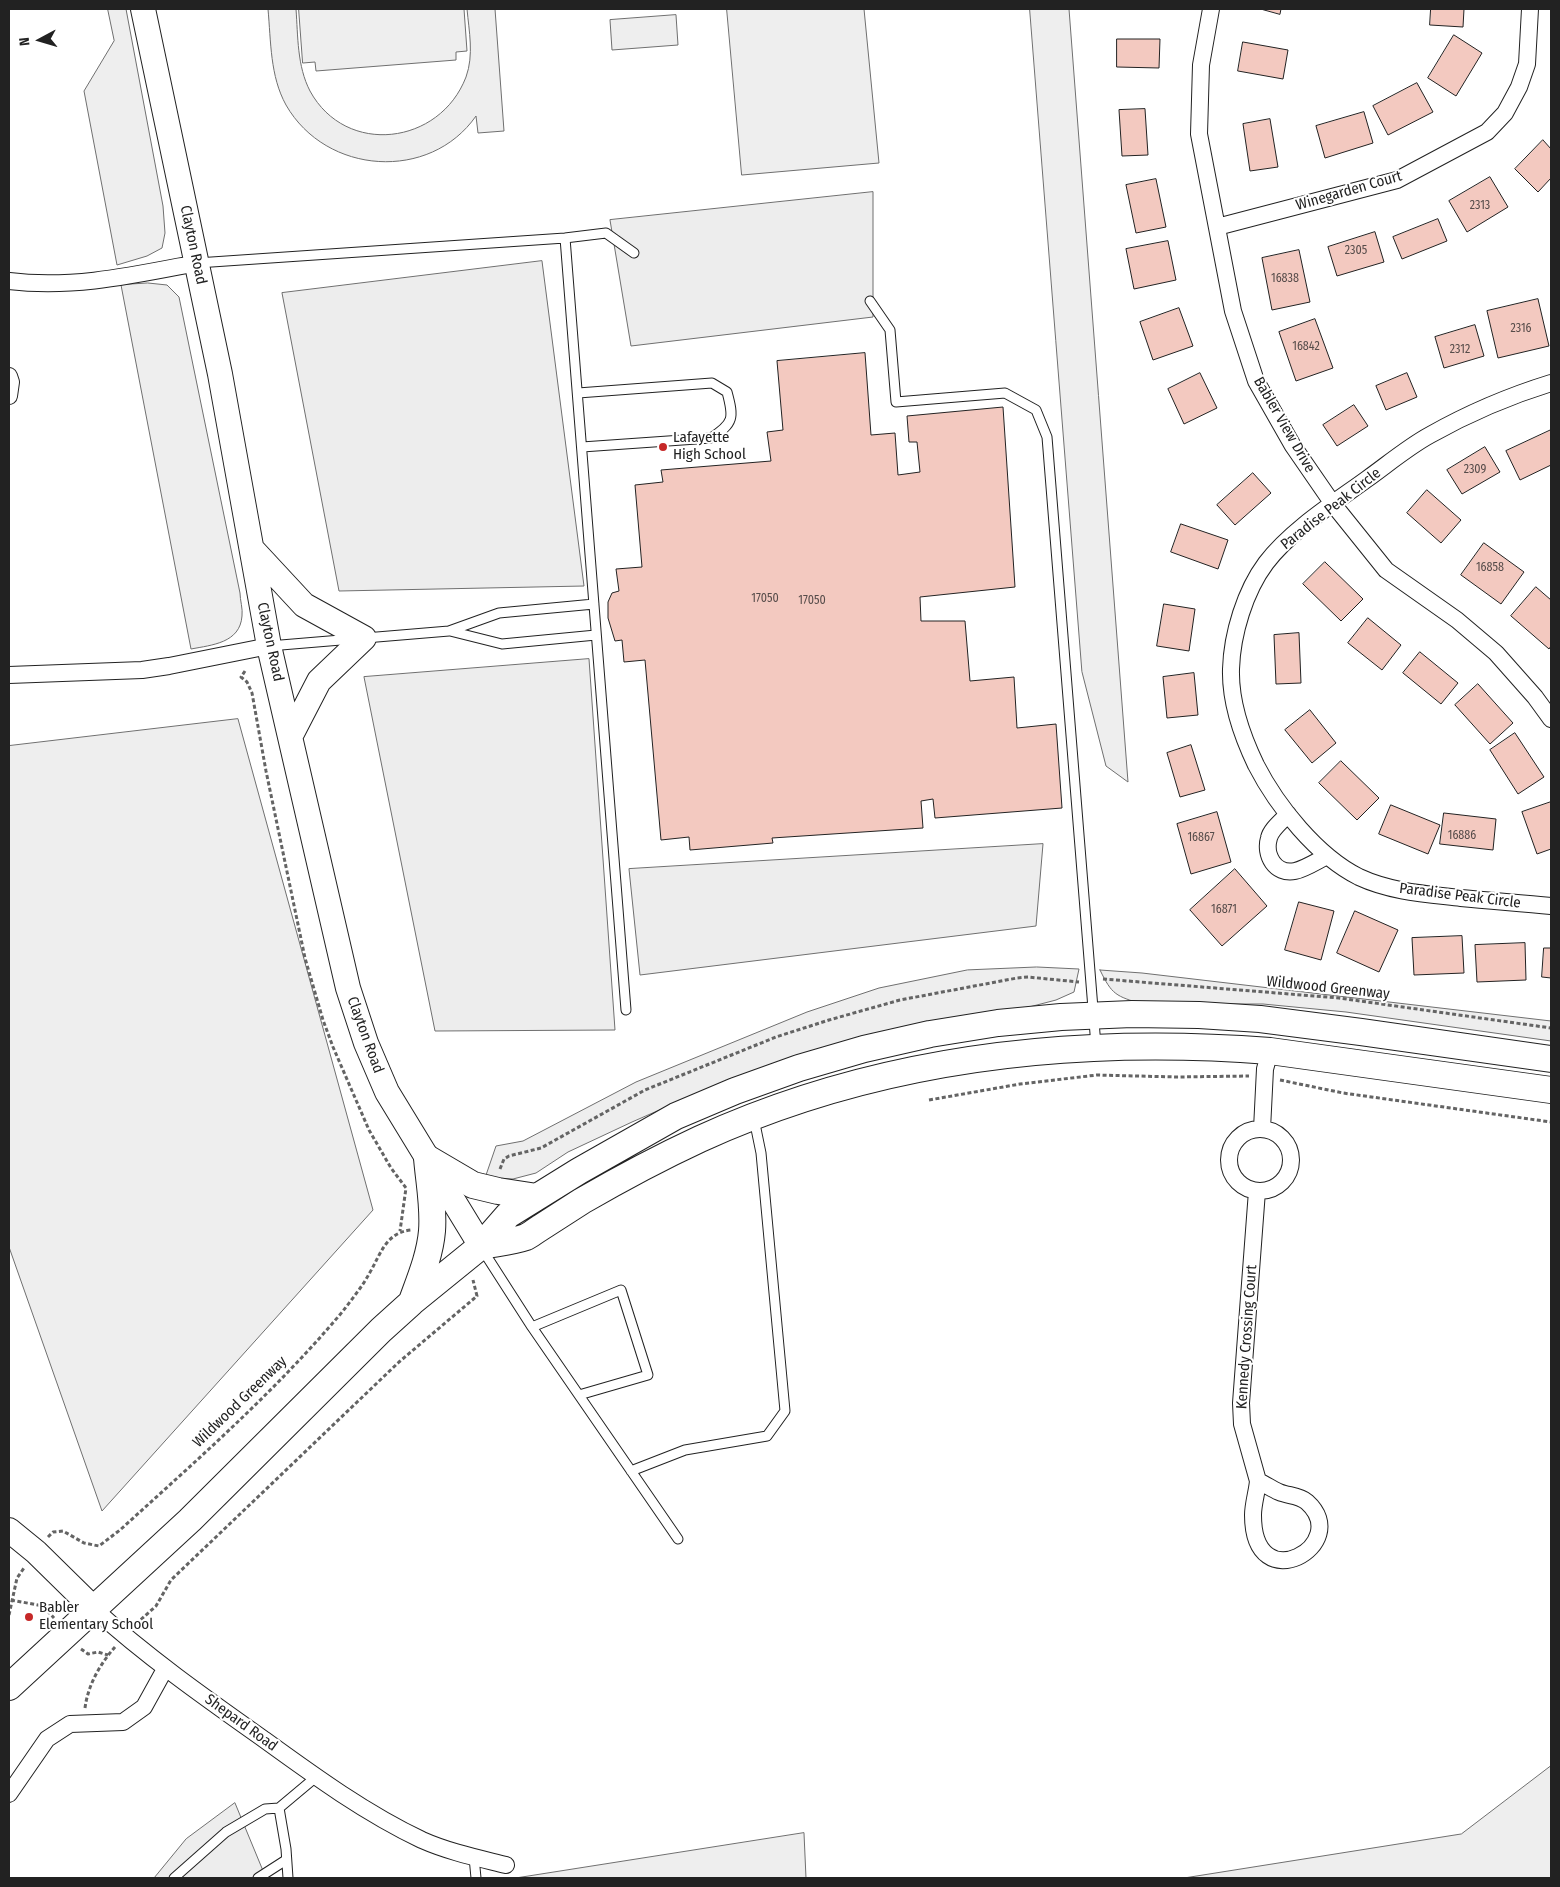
<!DOCTYPE html>
<html>
<head>
<meta charset="utf-8">
<style>
	body { margin:0 }
	#map { position:relative; width:1560px; height:1887px; overflow:hidden; background:#fff; font-family:"Fira Sans Condensed",sans-serif }
	canvas { display:block }
	.frame { position:absolute; inset:0; border:10px solid #222; pointer-events:none }
	.north { position:absolute; left:15px; top:15px; width:50px; height:50px; -webkit-text-stroke:4px #fff; paint-order:stroke; rotate:264deg; font-size:14px; font-weight:700; line-height:20px; text-align:center; color:#222 }
	.north::after { content:''; display:block; margin:auto; width:18px; height:22px; background:#222; clip-path:polygon(50% 0,100% 100%,50% 72%,0 100%) }
</style>
</head>
<body>
<div id="map">
<canvas width="1560" height="1887"></canvas>
<div class="frame"></div>
<div class="north">N</div>
</div>
<script>
const context = document.querySelector('canvas').getContext('2d');
context.lineJoin = 'round';
function fillPath(path, color) {
  context.fillStyle = color;
  context.fill(path, 'evenodd');
}
function strokePath(path, color, width, dash) {
  context.strokeStyle = color;
  context.lineWidth = width;
  context.lineCap = dash ? 'butt' : 'round';
  context.setLineDash(dash || []);
  context.stroke(path);
}
function write(font, color, halo, rows, align = 'center') {
  context.font = font + ' "Fira Sans Condensed",sans-serif';
  context.lineWidth = 4;
  context.setLineDash([]);
  context.textBaseline = 'middle';
  context.strokeStyle = halo;
  context.fillStyle = color;
  for (const [text, x, y, turn = 0] of rows) {
    context.save();
    context.translate(x, y);
    context.rotate((+turn || 0) * Math.PI / 180);
    context.textAlign = isNaN(turn) ? turn : align;
    if (halo) context.strokeText(text, 0, 0);
    context.fillText(text, 0, 0);
    context.restore();
  }
}
const green = new Path2D(`
	M108 9H126L163 206 165 233 162 248 147 256 117 265 84 91 114 41Z
	M268 9H296C298 36 297 66 310 91 346 157 440 145 466 77 474 55 469 31 467 9H495L504 131 478 133 476 116C430 182 326 175 286 105 270 76 271 42 268 9Z
	M299 9H464L467 51 456 52V60L316 71 315 62 303 63Z
	M727 9H864L879 163 742 175Z
	M1030 9H1069L1128 782 1106 766 1082 672Z
	M676 15 678 45 612 50 610 20Z
	M148 283 167 285 179 297 240 593C240 600 243 609 242 616 240 643 212 645 191 649L121 285Z
	M238 719 373 1210 102 1511 9 1247V746Z
	M1037 967 1079 969 1074 992 1056 1000 696 1094 632 1122 568 1152 536 1173 513 1179 485 1178 496 1146 523 1141 636 1082 807 1012 879 988 967 970Z
	M1100 970 1142 973 1551 1021V1041L1346 1012 1263 1004H1142C1116 996 1112 995 1100 970Z
	M1551 1766V1878H1184L1461 1834Z
	M804 1833 806 1878H516Z`);
const parking = new Path2D(`
	M873 192V317L631 346 610 220Z
	M542 261 584 586 339 591 282 293Z
	M589 659 615 1030 435 1031 364 677Z
	M1043 844 1036 926 640 975 629 869Z
	M235 1803 266 1878H154L186 1839Z`);
const building = new Path2D(`
	M1261 9H1281L1280 14Z
	M1431 9H1464L1463 27 1430 25Z
	M1454 35 1482 53 1456 96 1428 78Z
	M1117 39H1160L1159 68 1117 67Z
	M1243 42 1288 50 1283 79 1238 71Z
	M1417 83 1433 112 1388 135 1373 106Z
	M1145 109 1148 155 1122 156 1119 110Z
	M1364 112 1373 143 1325 158 1316 126Z
	M1270 119 1278 167 1250 171 1243 124Z
	M1543 140 1551 149V178L1538 192 1515 169Z
	M1490 177 1508 207 1467 232 1449 201Z
	M1156 179 1166 227 1136 233 1126 185Z
	M1438 219 1447 241 1402 259 1393 237Z
	M1375 232 1384 262 1337 276 1328 247Z
	M1168 241 1176 280 1134 289 1126 249Z
	M1299 250 1310 302 1272 310 1262 258Z
	M1538 299 1549 346 1498 358 1487 311Z
	M1179 308 1193 346 1153 360 1140 322Z
	M1315 319 1333 368 1296 381 1279 332Z
	M1475 325 1484 356 1444 368 1435 337Z
	M865 353 871 435 895 433 898 475 920 472 917 442H909L907 416 1003 407 1015 587 920 597 921 621H965L970 681 1014 677 1017 728 1056 724 1062 808 935 818 933 799 921 801 923 828 772 838 773 843 690 850 689 837 661 840 645 660 624 662 622 640 615 641 608 618V602L612 593 619 591 616 569 642 567 635 485 663 482 661 470 771 461 767 432 783 430 777 361Z
	M1200 373 1217 408 1184 424 1168 389Z
	M1407 373 1417 397 1386 410 1376 386Z
	M1354 405 1368 426 1337 446 1323 425Z
	M1551 430V465L1520 480 1506 451Z
	M1485 447 1500 472 1462 494 1447 470Z
	M1253 473 1271 493 1235 525 1217 505Z
	M1427 490 1461 520 1441 543 1407 513Z
	M1181 524 1228 540 1218 569 1171 552Z
	M1484 543 1524 572 1501 604 1461 575Z
	M1325 562 1363 599 1341 621 1303 584Z
	M1536 587 1551 600V646L1549 649 1511 616Z
	M1164 604 1195 609 1189 651 1157 646Z
	M1368 618 1401 645 1382 670 1348 643Z
	M1299 633 1301 683 1276 684 1274 635Z
	M1420 652 1458 683 1441 704 1403 673Z
	M1194 673 1198 715 1167 718 1163 677Z
	M1478 684 1513 723 1490 744 1455 705Z
	M1310 710 1336 743 1312 763 1285 730Z
	M1515 733 1544 777 1518 794 1490 750Z
	M1191 745 1205 790 1180 797 1167 753Z
	M1341 761 1379 798 1357 820 1319 783Z
	M1551 802V849L1537 854 1522 812Z
	M1391 805 1440 825 1428 854 1379 834Z
	M1217 812 1231 862 1191 874 1177 824Z
	M1444 813 1496 819 1493 850 1440 844Z
	M1235 869 1267 906 1222 946 1190 910Z
	M1299 902 1334 911 1321 960 1285 950Z
	M1355 911 1398 930 1379 972 1337 953Z
	M1462 936 1464 973 1414 975 1412 938Z
	M1525 943 1526 980 1477 982 1475 945Z
	M1544 948H1551V978L1542 977Z`);
const path = new Path2D(`
	M245 671 241 677 247 682 252 693 266 771 305 958 323 1020 333 1047 369 1130 391 1168 406 1188 400 1231
	M1103 979 1339 998 1551 1028
	M1280 1080 1343 1093 1551 1122
	M929 1100 1020 1084 1097 1075 1177 1077 1249 1076
	M500 1169 504 1159 509 1156 541 1148 645 1090 776 1037 829 1020 900 1000 1017 978 1028 977 1079 982
	M48 1537 53 1532 63 1531 84 1543 99 1546 120 1530C197 1460 276 1391 343 1311 352 1299 362 1287 369 1274 381 1254 385 1233 411 1230
	M11 1600 43 1606 54 1618
	M9 1615 17 1578 24 1568
	M136 1624 156 1606 171 1580 399 1362 477 1296 473 1280
	M81 1649 88 1654 98 1652 108 1655
	M85 1708C88 1685 100 1664 115 1647`);
const lane = new Path2D(`
	M565 238 626 1010
	M197 263 565 238 606 233 634 253
	M870 301 890 330 896 402 1005 393 1036 410 1047 437 1096 1046
	M578 393 712 383 727 392C734 418 734 423 711 438L582 447
	M450 631 502 644 596 635
	M269 646 449 631 499 613 594 604
	M482 1249 532 1327 678 1539
	M532 1327 621 1290 648 1375 579 1395
	M631 1471 685 1450 767 1436 785 1411 761 1153 754 1119
	M279 1808 286 1849 288 1878
	M474 1857 476 1878
	M174 1878 226 1832 265 1809 279 1808 316 1777
	M258 1878 286 1860`);
const street = new Path2D(`
	M1211 9 1201 65 1199 134 1233 311 1256 381 1293 446 1333 504 1386 570 1457 620 1496 653 1535 697 1551 719
	M1217 227 1397 180 1487 132 1505 113 1519 87 1527 64 1530 9
	M9 281C73 289 134 275 197 263
	M9 376 11 382 9 396
	M1551 383C1509 396 1469 413 1430 435 1408 447 1388 464 1367 479 1334 503 1291 530 1266 563 1245 591 1232 634 1231 669 1230 702 1242 736 1256 765 1277 806 1317 856 1359 877 1391 892 1427 894 1461 898 1491 901 1521 903 1551 906
	M9 675 142 670 169 666 269 646
	M1288 814C1282 821 1271 829 1269 838 1264 855 1275 875 1295 871 1305 869 1317 861 1327 856
	M1229 1160a31 31 0 1 1 62 0a31 31 0 1 1-62 0Z
	M1262 1129 1265 1069 1270 1051
	M1257 1191 1241 1403 1242 1424 1258 1481
	M1258 1481C1265 1484 1272 1489 1279 1492 1288 1496 1299 1495 1307 1502 1354 1544 1253 1602 1253 1515 1253 1504 1257 1492 1258 1481Z
	M93 1608C146 1656 204 1697 262 1738 313 1775 365 1813 422 1840 449 1852 478 1858 506 1865
	M9 1794 47 1739 70 1724 123 1722 144 1707 165 1669`);
const secondary = new Path2D(`
	M143 9 220 374 269 646 348 988 366 1043 387 1092 481 1246
	M252 549 304 605 364 638 319 681 290 737
	M9 1530 36 1552 93 1608`);
const primary = new Path2D(`
	M427 1158 473 1185 498 1191 537 1197
	M481 1246C495 1243 512 1242 526 1237 530 1235 535 1231 540 1228 554 1219 568 1210 582 1201 620 1179 659 1158 700 1139 879 1057 1075 1036 1270 1051L1551 1090
	M412 1301C420 1279 430 1255 432 1231 434 1207 429 1182 427 1158
	M9 1687 190 1520 381 1330 412 1302 481 1246 508 1215 579 1171 676 1116 735 1091 799 1068 864 1049 930 1034 998 1023 1061 1017 1132 1014 1199 1015 1260 1019 1361 1032 1551 1059`);
const markers = [
	[663,447,5,"#c62828"],
	[29,1617,5,"#c62828"]
];
const numberNames = [
	["2313",1480,206],
	["2305",1356,251],
	["16838",1285,279],
	["2316",1521,329],
	["16842",1306,347],
	["2312",1460,350],
	["2309",1475,470],
	["16858",1490,568],
	["17050",765,599],
	["17050",812,601],
	["16886",1462,836],
	["16867",1201,838],
	["16871",1224,910]
];
const streetNames = [
	["Winegarden Court",1349,191,-16],
	["Clayton Road",193,245,78],
	["Babler View Drive",1284,425,60],
	["Paradise Peak Circle",1331,509,-38],
	["Clayton Road",270,642,78],
	["Paradise Peak Circle",1460,896,7],
	["Wildwood Greenway",1328,988,6],
	["Clayton Road",365,1035,70],
	["Kennedy Crossing Court",1247,1337,-86],
	["Wildwood Greenway",240,1402,-44],
	["Shepard Road",241,1723,36]
];
const poiNames = [
	["Lafayette",673,438],
	["High School",673,455],
	["Babler",39,1608],
	["Elementary School",39,1625]
];
fillPath(green, '#eee');
strokePath(green, '#6f6f6f', 1);
fillPath(parking, '#ededed');
strokePath(parking, '#6f6f6f', 1);
fillPath(building, '#f3c9c0');
strokePath(building, '#222', 1);
strokePath(lane, '#222', 11);
strokePath(street, '#222', 18);
strokePath(secondary, '#222', 26);
strokePath(primary, '#222', 28);
strokePath(path, '#646464', 3, [4, 2.5]);
strokePath(lane, '#fff', 9);
strokePath(street, '#fff', 16);
strokePath(secondary, '#fff', 24);
strokePath(primary, '#fff', 26);
for (const [x, y, r, color] of markers) {
  const dot = new Path2D();
  dot.arc(x, y, r, 0, 2 * Math.PI);
  context.fillStyle = color;
  context.fill(dot);
  strokePath(dot, '#fff', 2);
}
write('12px', '#564c4a', null, numberNames);
write('15px', '#222', '#fff', streetNames);
write('15px', '#222', '#fff', poiNames, 'left');
</script>
</body>
</html>
